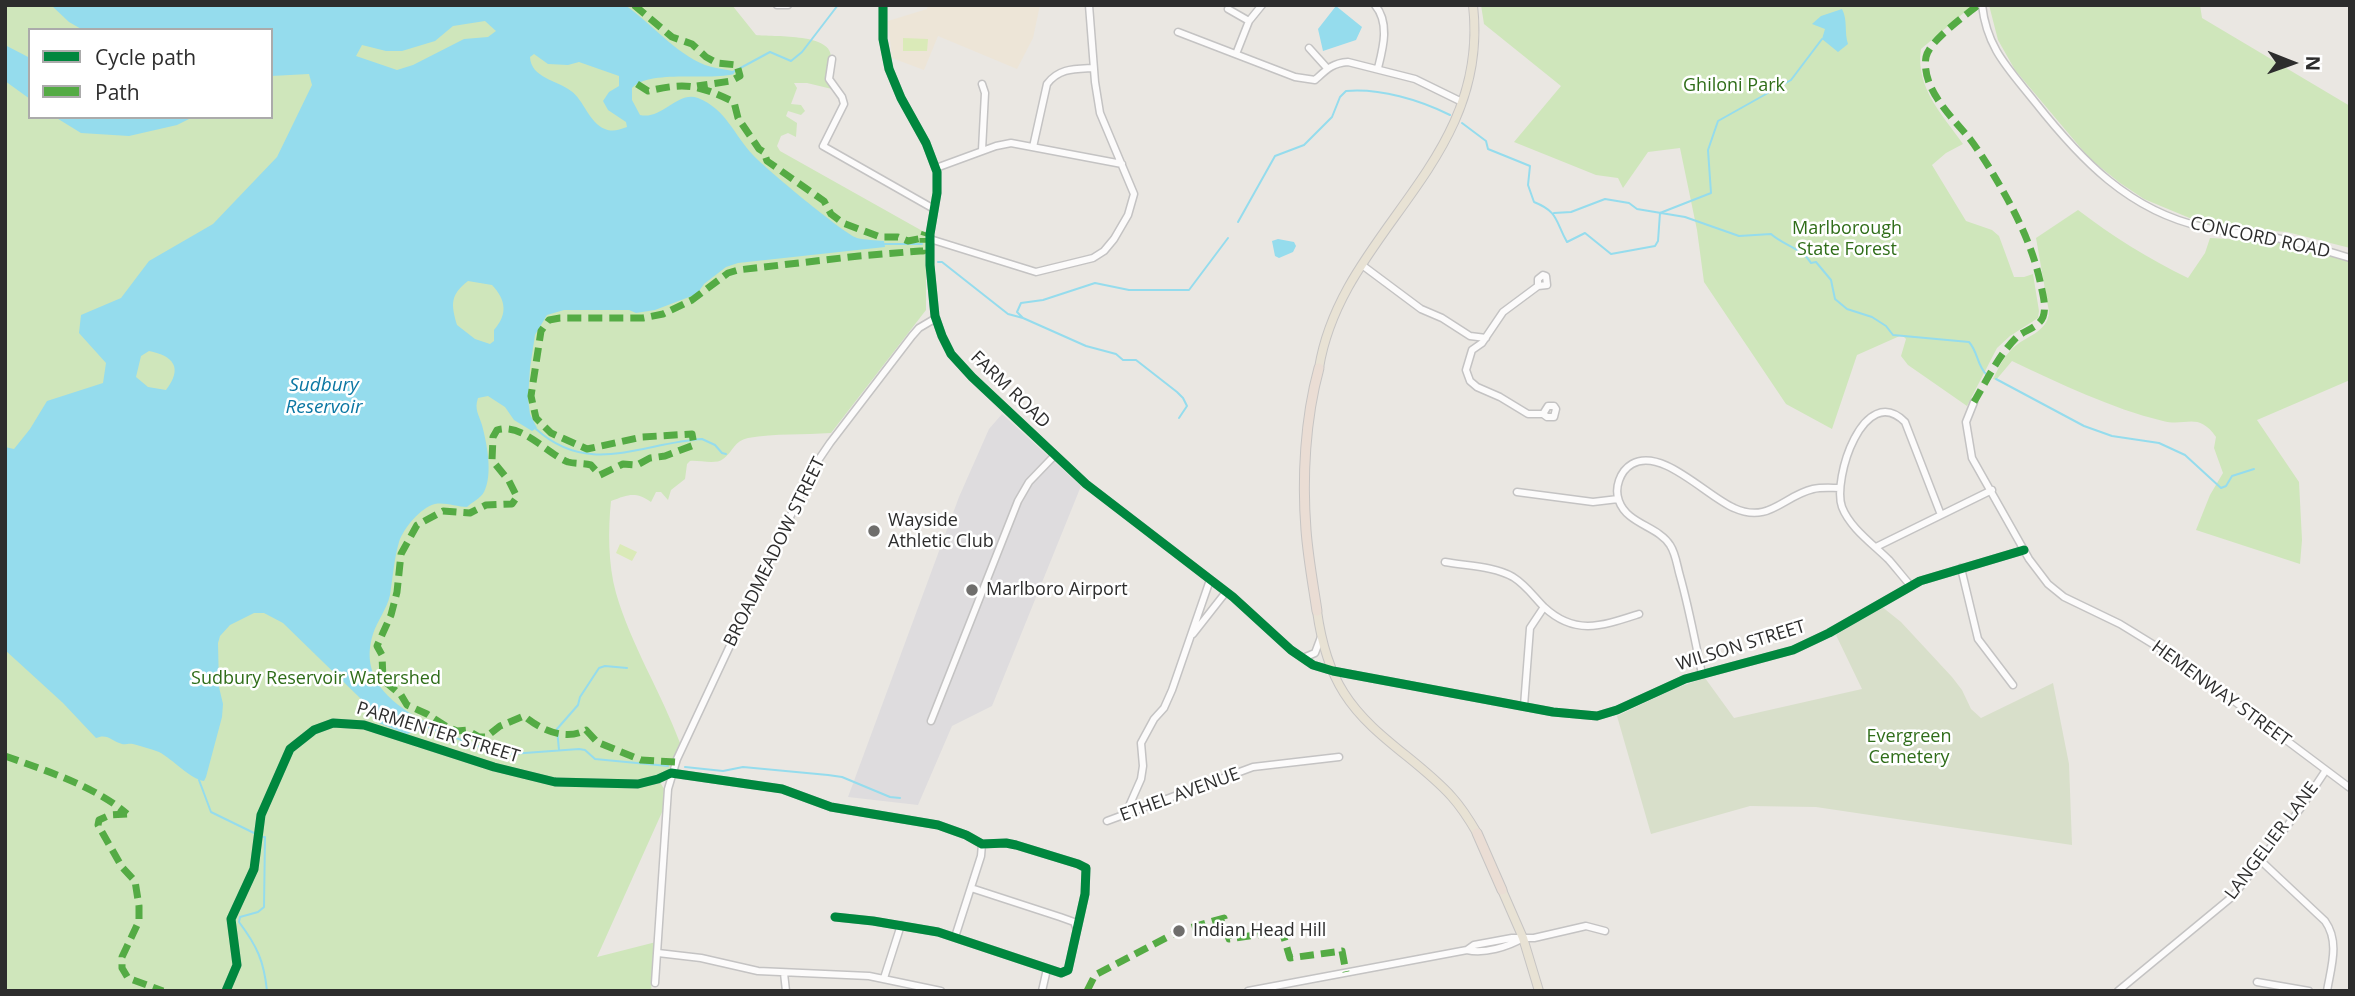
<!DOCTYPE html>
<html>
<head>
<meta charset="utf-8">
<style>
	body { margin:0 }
	#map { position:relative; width:2355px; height:996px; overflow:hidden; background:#eae7e2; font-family:"Open Sans",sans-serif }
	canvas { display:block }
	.frame { position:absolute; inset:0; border:7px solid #2d2d2d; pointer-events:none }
	.legend { position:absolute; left:28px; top:28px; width:245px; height:91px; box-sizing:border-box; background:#fff; border:2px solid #ababab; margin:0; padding:9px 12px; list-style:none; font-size:21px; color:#2d2d2d }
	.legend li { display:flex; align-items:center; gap:14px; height:35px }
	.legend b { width:35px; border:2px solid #ababab }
	.north { position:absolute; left:2257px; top:28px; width:70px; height:70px; -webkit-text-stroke:5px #fff; paint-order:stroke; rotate:91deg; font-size:19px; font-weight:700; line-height:28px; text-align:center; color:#2d2d2d }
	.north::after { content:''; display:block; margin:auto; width:24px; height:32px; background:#2d2d2d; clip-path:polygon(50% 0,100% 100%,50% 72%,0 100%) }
</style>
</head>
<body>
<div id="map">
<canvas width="2355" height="996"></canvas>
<div class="frame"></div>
<ul class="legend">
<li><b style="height:9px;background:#00873e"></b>Cycle path</li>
<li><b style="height:9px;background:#54ab44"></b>Path</li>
</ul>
<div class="north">N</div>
</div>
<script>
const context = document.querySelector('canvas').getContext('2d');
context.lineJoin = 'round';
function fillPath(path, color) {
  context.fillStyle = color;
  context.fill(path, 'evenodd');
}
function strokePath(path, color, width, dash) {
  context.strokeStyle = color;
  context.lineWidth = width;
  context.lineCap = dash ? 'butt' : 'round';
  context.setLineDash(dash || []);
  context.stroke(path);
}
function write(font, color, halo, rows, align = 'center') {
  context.font = font + ' "Open Sans",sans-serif';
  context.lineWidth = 5;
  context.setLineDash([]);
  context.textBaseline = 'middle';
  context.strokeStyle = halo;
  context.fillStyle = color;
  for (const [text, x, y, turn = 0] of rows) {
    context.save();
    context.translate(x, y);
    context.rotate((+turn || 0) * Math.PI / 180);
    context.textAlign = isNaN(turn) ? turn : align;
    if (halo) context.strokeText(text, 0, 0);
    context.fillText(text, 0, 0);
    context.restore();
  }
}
const industrial = new Path2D(`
	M1002 414 1081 486 992 706 952 726 918 805 848 797 959 497 989 429Z`);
const education = new Path2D(`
	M928 5H1040L1033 38 1017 69 938 36 924 70 892 58 888 21 927 9Z`);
const green = new Path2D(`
	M5 5H732L756 35C772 37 830 33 831 56 831 63 827 71 826 78L833 86 832 89 807 83H794L797 88 791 104 801 105 805 111 801 115 788 111 786 116 797 123 796 137 788 133 781 136 777 146 780 151 926 233V310L831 433C804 435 775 433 748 438 734 441 733 452 723 459 716 465 699 460 690 461L687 464 685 479 671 490 668 500 661 492H656L651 502C635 491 628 495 611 501 608 530 608 564 616 593 631 645 661 692 680 743L668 771 664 773 660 782 664 789 663 810 597 957 656 942 651 991H5ZM30 30H271V117H30Z
	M1481 5H1973L1921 49C1915 88 1943 115 1963 144L1946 153 1932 165 1966 221 1992 230 1999 236 2014 277H2024L2033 274 2039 311 2038 318 2010 336 1997 348 1967 406 1908 365 1901 356 1906 339 1902 335 1857 355 1832 429 1786 404 1704 282 1697 230 1680 148 1648 152 1623 188 1618 178 1596 175 1514 142 1561 86 1484 24Z
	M1989 5H2200L2202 18 2350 106V248L2287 232 2204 226V224L2144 199 2120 183 2090 159 2015 70 1998 40Z
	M2078 210C2112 236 2149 259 2188 278L2205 253 2210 238 2287 242 2350 259V380L2257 420 2299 482 2302 540 2300 564 2196 530 2210 495 2223 473 2214 448 2216 437C2198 411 2186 427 2163 421 2110 408 2061 384 2012 361L1996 380 1993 379C1998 369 2003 358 2011 350 2024 336 2048 333 2049 312L2036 238Z`);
const cemetery = new Path2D(`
	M1881 606 1901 622 1952 677 1962 690 1971 709 1981 718 2053 683 2069 764 2072 845 1816 807 1750 806 1651 834 1617 716 1676 688 1705 678 1734 718 1862 689 1836 635Z`);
const pitch = new Path2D(`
	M903 38 928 39 927 51H903Z
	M620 544 637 552 632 561 616 553Z`);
const water = new Path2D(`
	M51 5H625C651 23 675 53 705 65 714 68 724 69 733 71L734 74C709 81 649 69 632 88V100L640 115C662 120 678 90 698 98 726 109 734 135 753 155 766 169 843 233 857 238 865 240 876 240 884 241L885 247 738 263 726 267 704 284 697 294 655 310 636 313 629 310H564L547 315 535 335 530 368 528 399 530 414 537 428 532 431 514 420 505 407 488 396 478 398C474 409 479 415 482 425 487 444 493 474 484 492 480 499 472 502 467 507 457 507 445 502 435 504 421 507 403 529 399 542 394 559 393 577 390 595 387 609 377 621 373 634 359 678 391 704 426 722L424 730 406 734 379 723 377 716 359 697 283 623 264 613H254L230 625 220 636 218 643 219 687 223 704 222 717 206 777 204 781C190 779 174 760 159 752 151 749 141 746 133 744 129 743 125 745 122 744 112 741 107 733 96 738L63 703 5 650V447L14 449 30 429 47 401 103 383 106 363 79 333 81 315 121 298 149 261 213 224 277 157 312 85 309 74 271 76V30H83L69 22ZM485 21 496 31 488 37 464 39 413 65 397 70 356 56 362 45 386 51H402L435 41 453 26ZM534 54 548 64 568 65 579 62 619 76V86L609 92 603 101 608 110 626 122 627 127C619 130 612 132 605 129 589 123 584 100 571 91 557 80 531 78 530 57ZM468 281 492 285C506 300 508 314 494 330V341L490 344 475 339 457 325C451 304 450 295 468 281ZM149 351C174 356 183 368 166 390L148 387 136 377 141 356Z
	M1336 6 1362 27 1356 40 1323 51 1318 29Z
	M1842 9C1848 20 1844 32 1848 44L1838 52 1822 39 1825 29 1812 24 1821 16Z
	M5 45 30 58V99L5 81Z
	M55 117H193L177 125 129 136 81 133Z
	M1278 239 1294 242 1296 246 1293 252 1279 258 1275 256 1272 241Z`);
const stream = new Path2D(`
	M733 72 770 52 791 61 802 52 838 5
	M1462 123 1486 141 1488 149 1530 166 1528 185 1534 202C1559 212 1555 221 1567 242L1585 233 1611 254 1655 246 1658 241 1660 213 1711 193 1708 150 1718 121 1791 80 1822 39
	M1554 213 1571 212 1605 199 1629 203 1637 209 1685 217 1739 236 1771 234C1783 245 1803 249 1811 263L1816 262 1831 280 1835 299 1847 309 1872 317 1886 326 1893 335 1969 342C1978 352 1977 365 1986 374
	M1238 222 1275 156 1304 145 1332 117 1340 97 1346 91C1380 88 1420 100 1450 115
	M884 244H922
	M938 262H942L1008 314 1023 318 1017 312 1021 303 1043 300 1095 283 1129 290H1189L1228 238
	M1023 318 1086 346 1116 354 1123 360H1136L1177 392 1183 398 1187 406 1179 418
	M1996 379 2084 426 2112 436 2159 443 2185 455 2221 488 2226 486 2232 476 2254 469
	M536 429C589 477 641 443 702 439L715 445 722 453 726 454
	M425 726 485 749 511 754 579 749 585 750 595 759 668 766
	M559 750 557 729 578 705 580 697 599 668 605 666 627 668
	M685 767 723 771 743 767 828 775 842 777 890 797 900 798
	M199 780 211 812 254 833
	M263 837H265L264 907 258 912 240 917 239 922C257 946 264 961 267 991`);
const minor = new Path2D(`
	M777 5H788
	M883 5V39L889 69 901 98 926 143 937 172V193L930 234V265L935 316 942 336 951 354 972 377 1086 484 1233 597 1291 650 1313 665 1333 671 1553 712 1597 716 1617 710 1685 679 1793 650 1829 633 1920 581 2024 550
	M1375 5C1390 23 1383 48 1378 68
	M1982 5C1987 49 2009 69 2035 102 2080 159 2129 211 2203 227 2226 233 2249 233 2272 237 2298 242 2324 250 2350 258
	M1228 9 1249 21
	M1178 32 1295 77 1315 80C1326 70 1332 63 1348 62L1415 79 1462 102
	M1309 48 1327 68
	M1236 54 1249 21 1262 5
	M832 59 829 79 842 97 844 104 823 146 934 209
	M982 84 985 93 982 150
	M1033 147 1047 84C1059 68 1075 69 1093 68
	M936 168 996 146 1011 143 1122 164
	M930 239 1036 272 1093 258 1104 251 1114 239 1128 215 1134 194 1100 113 1095 82 1089 5
	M1362 265 1421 309 1442 318 1470 336 1486 338
	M1538 286V279L1543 275 1546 276 1547 285 1538 286 1503 312 1482 343 1472 350 1466 370 1470 381 1477 387 1500 397 1528 414H1543L1547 417H1554L1556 409 1554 406H1548L1543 414
	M1974 402 1966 422 1972 458 2029 559 2048 584 2064 597 2120 624 2182 662 2350 788
	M1517 492 1593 502 1618 499
	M1876 547 1992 490
	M1445 562C1466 566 1494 566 1513 577 1526 585 1534 597 1544 607 1575 636 1602 626 1639 614
	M1961 568 1978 639 2013 685
	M1910 585C1903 577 1896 568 1889 560 1873 544 1850 528 1842 507 1832 479 1864 381 1905 422L1941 515
	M1193 634 1226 592
	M1303 658 1315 653 1321 637
	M1702 674C1695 641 1689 608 1680 576 1677 566 1676 554 1670 545 1658 526 1627 524 1619 501 1614 488 1620 471 1632 464 1662 447 1706 496 1734 508 1769 524 1783 496 1813 489 1822 487 1831 488 1840 488
	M1524 706 1530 628 1544 607
	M931 721 1018 501 1029 482 1055 455
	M671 773 782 789 831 807 938 825 966 835 982 844 1006 843 1016 845 1078 864 1086 868 1085 894 1068 970 1061 973 938 932 873 921 835 917
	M1126 813 1141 779 1143 766 1141 743 1154 719 1164 708 1172 690 1210 580
	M1107 821 1253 767 1339 757
	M2260 860 2325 921C2340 942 2331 967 2327 991
	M971 888 1060 917 1074 922 1076 927
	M955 937 981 856 982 844
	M1467 950 1474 945 1512 938H1534L1586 926 1605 931
	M658 953 701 958 758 971 869 976 941 991
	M784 973 786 991
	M884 978 901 925
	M2257 982 2309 991
	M655 983 668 789 677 759 813 468 830 443 912 336 919 328 936 318
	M226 991 237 965 231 919 254 869 261 815 290 749 314 730 333 723 364 725 494 767 555 782 638 784 658 779 671 773
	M1042 991 1047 969
	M1248 991 1467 950C1484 954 1508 947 1523 938
	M2118 991 2233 896 2300 809 2326 770`);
const major = new Path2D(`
	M1319 368C1341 231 1491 163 1473 5
	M1317 611C1321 640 1328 668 1344 693 1371 736 1419 760 1452 797 1462 808 1470 821 1477 833
	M1502 890 1523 938 1539 991`);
const highway = new Path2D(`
	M1317 611C1313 584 1308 557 1306 530 1302 478 1305 419 1319 368
	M1477 833 1502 890`);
const quiet = new Path2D(`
	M634 5 672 37 692 44 706 57 717 63 737 65 740 76 731 81 697 86
	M637 84 648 91C687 82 698 85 734 102L738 118 759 149 764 152 767 161 824 201 831 214 843 223 880 237H898L908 241 923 238 925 232
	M1974 402C1987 380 1999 354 2018 336 2026 330 2039 327 2043 317 2047 306 2042 292 2040 281 2032 245 2015 211 1996 179 1988 165 1979 151 1970 139 1952 117 1921 89 1926 57 1929 41 1965 16 1978 5
	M5 756C44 770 95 786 127 814
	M675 762 641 760 597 742 586 730C565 741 541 730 524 716L500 726 486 737H479L467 730 457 731 447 727 427 714 407 705 401 695 383 680 382 655 377 646 391 615 397 592 401 554 417 525 443 511 470 513 486 505 512 504 517 497 509 481 492 460 493 437 497 430C521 422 546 453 568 462 575 464 583 463 591 465L600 475 623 464 637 465 650 458 665 456 694 445 692 434 642 437 587 449 551 433 536 418 531 396 541 331 549 320 560 318H643L663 314 692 300 728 273 738 270 859 256 920 251H923V238
	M127 814 110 815 99 820 98 825 122 867 135 881 139 906V921L122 957V968L128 978 163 991
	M1087 991 1095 975 1179 931 1224 918 1229 939 1282 931 1290 958 1342 951 1346 972`);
const cycleway = new Path2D(`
	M883 5V39L889 69 901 98 926 143 937 172V193L930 234V265L935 316 942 336 951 354 972 377 1086 484 1233 597 1291 650 1313 665 1333 671 1553 712 1597 716 1617 710 1685 679 1793 650 1829 633 1920 581 2024 550
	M226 991 237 965 231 919 254 869 261 815 290 749 314 730 333 723 364 725 494 767 555 782 638 784 658 779 671 773 782 789 831 807 938 825 966 835 982 844 1006 843 1016 845 1078 864 1086 868 1085 894 1068 970 1061 973 938 932 873 921 835 917`);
const markers = [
	[874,531,7,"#6f6e6c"],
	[972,590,7,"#6f6e6c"],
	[1179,931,7,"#6f6e6c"]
];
const parkNames = [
	["Ghiloni Park",1734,86],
	["Marlborough",1847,229],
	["State Forest",1847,250],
	["Sudbury Reservoir Watershed",316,679],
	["Evergreen",1909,737],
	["Cemetery",1909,758]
];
const streetNames = [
	["CONCORD ROAD",2260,238,12],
	["FARM ROAD",1010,390,44],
	["BROADMEADOW STREET",775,552,-64],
	["WILSON STREET",1741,646,-17],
	["HEMENWAY STREET",2221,694,36],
	["PARMENTER STREET",438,733,17],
	["ETHEL AVENUE",1180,795,-20],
	["LANGELIER LANE",2272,841,-53]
];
const poiNames = [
	["Wayside",888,521],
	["Athletic Club",888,542],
	["Marlboro Airport",986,590],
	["Indian Head Hill",1193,931]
];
const waterNames = [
	["Sudbury",324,386],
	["Reservoir",324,408]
];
fillPath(industrial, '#dedcde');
fillPath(education, '#ede5d7');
fillPath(green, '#cfe6bb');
fillPath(cemetery, '#d8dfca');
fillPath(pitch, '#daeab8');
fillPath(water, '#95dced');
strokePath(stream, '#95dced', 2);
strokePath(minor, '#c4c3c3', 9);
strokePath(major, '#c6c4c3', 10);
strokePath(highway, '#c6c4c3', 11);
strokePath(minor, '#fcfbfb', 6);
strokePath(major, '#e8e2d4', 8);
strokePath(highway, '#eaddd4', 9);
strokePath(quiet, '#54ab44', 7, [14, 7]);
strokePath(cycleway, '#00873e', 9);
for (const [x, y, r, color] of markers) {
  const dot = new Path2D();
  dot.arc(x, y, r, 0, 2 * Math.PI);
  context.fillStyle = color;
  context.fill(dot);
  strokePath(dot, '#fff', 2.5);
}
write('18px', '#2f6d19', '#fff', parkNames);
write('18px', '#2d2d2d', '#fff', streetNames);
write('18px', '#2d2d2d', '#fff', poiNames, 'left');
write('italic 19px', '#0b77a3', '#fff', waterNames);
</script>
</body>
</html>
